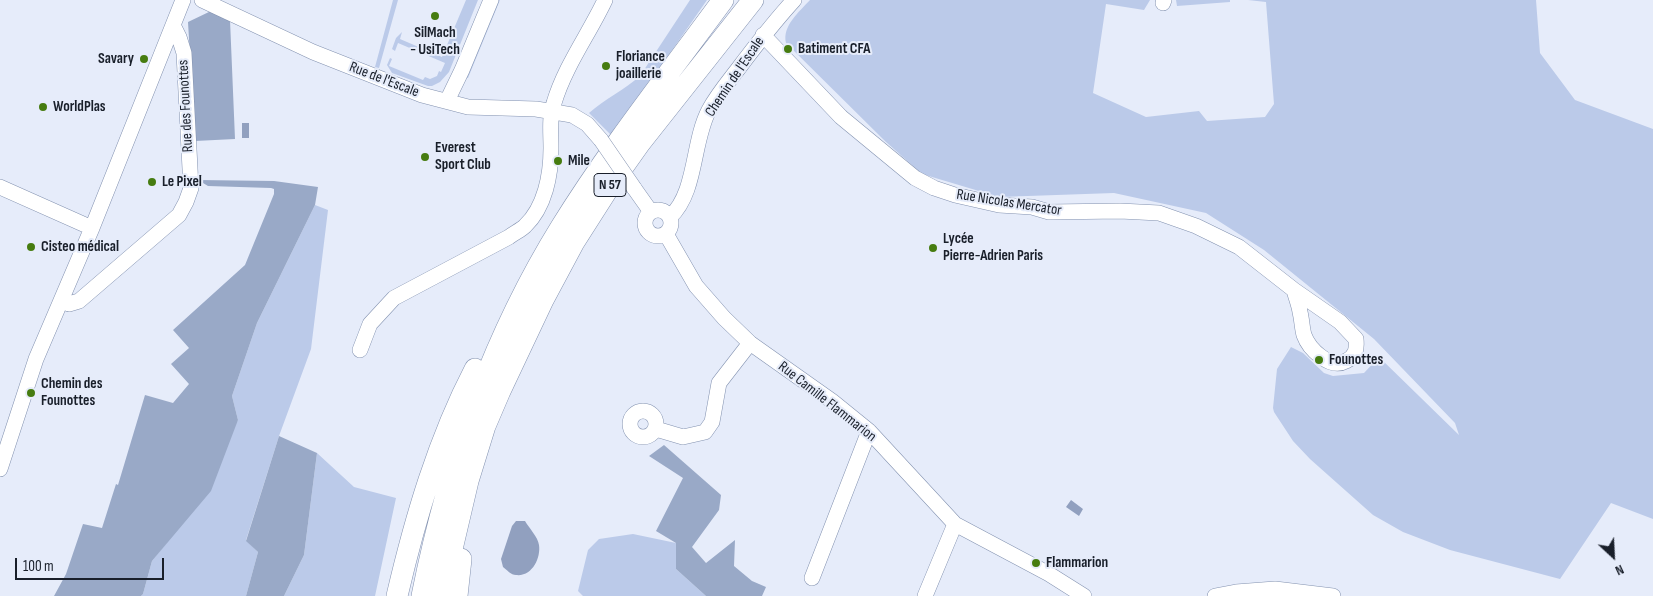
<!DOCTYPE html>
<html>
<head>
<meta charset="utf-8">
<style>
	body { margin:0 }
	#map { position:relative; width:1653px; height:596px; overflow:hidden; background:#e6ecfa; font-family:"Sofia Sans Condensed",sans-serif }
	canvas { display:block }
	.north { position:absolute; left:1588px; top:531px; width:50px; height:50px; -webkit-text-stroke:4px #e6ecfa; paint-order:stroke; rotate:155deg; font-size:14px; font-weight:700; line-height:20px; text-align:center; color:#191f2a }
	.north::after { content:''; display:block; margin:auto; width:18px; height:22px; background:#191f2a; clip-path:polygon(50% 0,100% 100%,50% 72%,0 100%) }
	.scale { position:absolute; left:15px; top:558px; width:149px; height:22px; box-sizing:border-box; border:2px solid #191f2a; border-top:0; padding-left:6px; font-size:15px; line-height:18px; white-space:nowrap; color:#191f2a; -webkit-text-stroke:4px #e6ecfa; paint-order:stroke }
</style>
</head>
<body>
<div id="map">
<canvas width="1653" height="596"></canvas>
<div class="north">N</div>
<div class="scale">100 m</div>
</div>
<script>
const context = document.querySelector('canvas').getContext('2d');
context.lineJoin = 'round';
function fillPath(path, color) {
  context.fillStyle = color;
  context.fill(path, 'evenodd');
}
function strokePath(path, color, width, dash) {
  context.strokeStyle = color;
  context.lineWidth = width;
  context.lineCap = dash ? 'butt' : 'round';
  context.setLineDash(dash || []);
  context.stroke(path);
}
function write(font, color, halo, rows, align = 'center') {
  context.font = font + ' "Sofia Sans Condensed",sans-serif';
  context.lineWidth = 4;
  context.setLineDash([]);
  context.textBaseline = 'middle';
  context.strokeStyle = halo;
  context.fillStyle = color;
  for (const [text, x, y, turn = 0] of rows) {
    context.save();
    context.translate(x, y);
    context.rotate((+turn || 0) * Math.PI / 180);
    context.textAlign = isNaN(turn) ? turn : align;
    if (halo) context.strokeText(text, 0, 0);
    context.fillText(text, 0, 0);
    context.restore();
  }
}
const green = new Path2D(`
	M393 0H398L379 68 375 67Z
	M466 0H478L449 72 440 82 432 86H428L392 73 387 65 390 58 392 59 389 66 423 80 425 77 430 79 437 76 439 71 441 72 445 63 398 43 395 51 392 49 396 38 402 32 400 39 442 57Z
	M497 0H500L468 78H465Z
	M690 0H707L643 92 611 135 589 113C605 99 624 90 640 76Z
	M810 0H1150L1144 10 1106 4 1093 93 1146 117 1199 111 1207 121 1265 117 1274 104 1266 2 1248 0H1536L1540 53 1575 100 1653 129V519L1611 503 1560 579 1450 550 1403 532 1373 515 1310 459 1293 441 1274 412 1273 408 1277 369 1291 347 1303 353 1324 373 1333 376 1364 373 1379 357 1459 435 1455 423 1374 339 1264 250 1206 213 1114 193 999 197 922 174 886 142 786 43C782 26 799 12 810 0Z
	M1176 0H1230V2L1177 6Z
	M315 205 328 210 311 349 279 436 246 540 258 552 246 596H141L143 594 152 561 168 541 238 420 232 396 257 323Z
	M317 453 354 487 396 498 375 596H284L304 555Z
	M633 534 676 543V569L706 596H583L578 591 588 550 599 539Z`);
const forest = new Path2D(`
	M211 11 230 20 235 139 195 141 188 22Z
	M198 180 274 181 318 187 315 205 257 323 232 396 238 420 211 491 152 561 143 594 141 596H54L66 574 83 524 102 528 116 484 118 485 145 395 173 403 189 384 171 364 189 348 173 330 245 265 274 194V189L271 188 208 186Z
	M279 436 317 453 304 555 284 596H246L258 552 246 541Z
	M664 445 721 495 719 510 692 547 706 563 735 540 734 566 752 581 766 587 762 596H706L676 569V543L656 531 683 478 649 456Z`);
const water = new Path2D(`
	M242 123H249V138H242Z
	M1071 500 1083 509 1079 516 1066 507Z
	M516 521H525C529 528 538 537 539 545 541 558 532 577 516 575 511 575 507 570 503 567L501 559 512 526Z`);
const minor = new Path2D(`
	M202 0 313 52 422 95 468 107 536 109 572 115 587 124 601 140
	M1163 3 1164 0
	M763 35 841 117 915 178 934 188 955 195 999 205 1032 207 1049 212 1120 211 1159 213 1196 226 1239 247 1294 290 1340 322 1356 339C1357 349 1356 356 1346 361 1330 370 1309 349 1304 335 1302 328 1302 320 1300 312 1299 305 1296 298 1294 290
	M447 101 462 70 491 0
	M0 187 92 228
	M634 188 651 212
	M645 223a13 13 0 1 1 26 0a13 13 0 1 1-26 0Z
	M670 217C697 192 692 142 709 110 717 95 728 82 738 69 756 45 774 22 794 0
	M666 234 696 286 724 318 750 343 832 401 869 431 955 524 1049 574 1084 596
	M61 301 69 304 79 301 179 215 186 202 191 188 184 53 179 37 173 25
	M360 350 370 324 394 298 509 237C514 233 521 230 525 226 545 207 551 175 551 148 551 133 549 117 554 103 565 66 589 34 605 0
	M630 424a13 13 0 1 1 26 0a13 13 0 1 1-26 0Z
	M656 429 683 437 705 432 712 422 719 383 750 343
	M0 469 36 359 92 228 183 0
	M812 578 869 431
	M925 596 955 524
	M1215 596 1236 592 1275 589 1333 596`);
const highway = new Path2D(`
	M397 596C415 519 438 440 475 369
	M422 596C448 466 491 340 561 227 610 148 668 75 723 0
	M441 596 468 481 485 426 500 391 543 300 574 242 611 184 640 143 753 0
	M457 596 461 559`);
const minorBridge = new Path2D(`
	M601 140 634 188`);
const markers = [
	[435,16,5,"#467c10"],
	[788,49,5,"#467c10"],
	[144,59,5,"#467c10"],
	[606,66,5,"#467c10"],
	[43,107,5,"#467c10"],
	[425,157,5,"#467c10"],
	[558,161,5,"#467c10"],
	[152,182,5,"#467c10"],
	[31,247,5,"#467c10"],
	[933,248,5,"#467c10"],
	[1319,360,5,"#467c10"],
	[31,393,5,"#467c10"],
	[1036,563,5,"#467c10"]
];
const shields = [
	[610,185,32]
];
const shieldNames = [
	["N 57",610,185]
];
const poiNames = [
	["SilMach",435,33,"center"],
	["- UsiTech",435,50,"center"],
	["Batiment CFA",798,49],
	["Floriance",616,57],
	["joaillerie",616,74],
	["Savary",134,59,"right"],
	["WorldPlas",53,107],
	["Everest",435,148],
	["Sport Club",435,165],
	["Mile",568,161],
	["Le Pixel",162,182],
	["Lycée",943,239],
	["Pierre-Adrien Paris",943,256],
	["Cisteo médical",41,247],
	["Founottes",1329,360],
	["Chemin des",41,384],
	["Founottes",41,401],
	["Flammarion",1046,563]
];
const streetNames = [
	["Chemin de l'Escale",735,77,-56],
	["Rue de l'Escale",384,80,21],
	["Rue des Founottes",186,106,-93],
	["Rue Nicolas Mercator",1009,203,9],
	["Rue Camille Flammarion",827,402,38]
];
fillPath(green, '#bbcae9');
fillPath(forest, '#99a9c7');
fillPath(water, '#91a0bf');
strokePath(minor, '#8392b0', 16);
strokePath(highway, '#8392b0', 22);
strokePath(minor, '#fff', 15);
strokePath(highway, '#fff', 21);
strokePath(minorBridge, '#8392b0', 16, []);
strokePath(minorBridge, '#fff', 15);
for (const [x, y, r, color] of markers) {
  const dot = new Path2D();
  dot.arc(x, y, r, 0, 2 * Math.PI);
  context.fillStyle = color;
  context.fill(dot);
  strokePath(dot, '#e6ecfa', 2);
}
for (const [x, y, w] of shields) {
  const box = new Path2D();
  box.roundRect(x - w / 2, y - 11.5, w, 23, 4);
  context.fillStyle = '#e6ecfa';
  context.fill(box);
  strokePath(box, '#191f2a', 1);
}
write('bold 14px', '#191f2a', null, shieldNames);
write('bold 15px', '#191f2a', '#e6ecfa', poiNames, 'left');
write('15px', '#191f2a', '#e6ecfa', streetNames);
</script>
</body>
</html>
